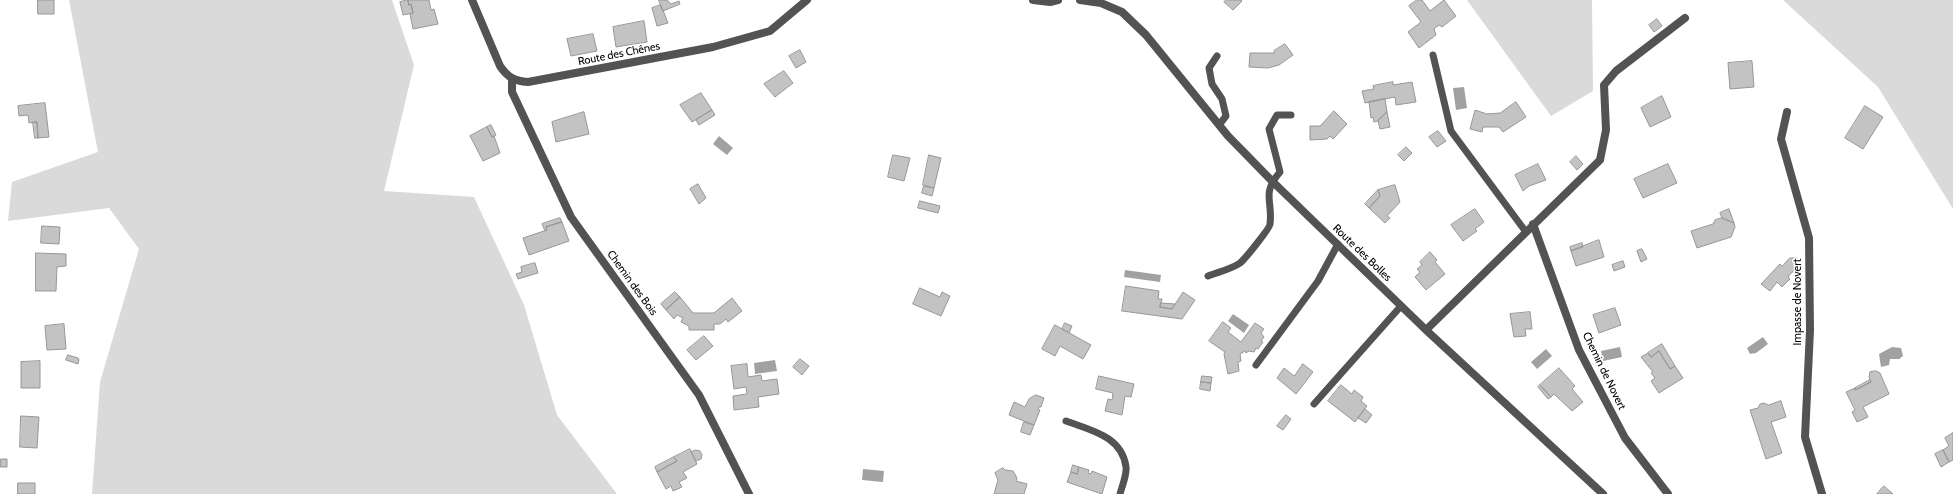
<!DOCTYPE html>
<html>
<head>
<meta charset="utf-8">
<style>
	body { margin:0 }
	canvas { display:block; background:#fff }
</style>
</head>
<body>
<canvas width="1953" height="494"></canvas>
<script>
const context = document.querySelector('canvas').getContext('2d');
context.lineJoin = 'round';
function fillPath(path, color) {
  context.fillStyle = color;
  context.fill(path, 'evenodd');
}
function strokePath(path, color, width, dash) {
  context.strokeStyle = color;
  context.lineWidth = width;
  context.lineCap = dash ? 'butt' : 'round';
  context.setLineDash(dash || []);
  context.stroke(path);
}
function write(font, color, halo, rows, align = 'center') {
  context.font = font + ' Cabin,sans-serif';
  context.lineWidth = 3;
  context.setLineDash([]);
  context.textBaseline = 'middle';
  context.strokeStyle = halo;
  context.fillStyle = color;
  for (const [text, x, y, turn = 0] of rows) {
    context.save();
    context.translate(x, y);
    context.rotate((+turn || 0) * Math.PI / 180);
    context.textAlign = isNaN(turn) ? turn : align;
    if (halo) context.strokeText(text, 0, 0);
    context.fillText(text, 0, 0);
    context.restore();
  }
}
const green = new Path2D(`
	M69 0H392L414 65 384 191 474 197 524 305 557 415 617 494H92L100 382 139 249 109 208 8 221 12 182 98 152Z
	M1467 0H1592L1593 91 1551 116Z
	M1783 0H1953V209L1878 87Z`);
const water = new Path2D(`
	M1464 87 1467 108 1456 110 1453 88Z
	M719 136 733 148 727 155 713 144Z
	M1125 270 1161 275 1160 282 1124 277Z
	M1233 314 1249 325 1244 333 1228 321Z
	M1763 337 1768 344 1756 353 1750 354 1747 348Z
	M1620 347 1622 357 1603 361 1601 351Z
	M1892 347 1901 348 1903 356 1899 359H1890L1889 365 1881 367 1879 354Z
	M1546 349 1552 356 1537 369 1531 362Z
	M775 360 777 371 755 374 754 363Z
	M863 469 884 471 883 482 862 480Z`);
const building = new Path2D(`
	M38 0H54V14H38Z
	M408 0H429L431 10 434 9 438 24 413 29 410 14 413 13 411 4 409 5Z
	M408 0 409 5 411 4 413 13 403 15 400 2Z
	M659 0H667L671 4 679 1 680 4 663 11Z
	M1226 0H1241L1242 1 1233 10 1224 2Z
	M1417 0H1422L1430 11 1444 0 1456 16 1442 27 1439 25 1434 29 1436 35 1419 48 1408 32 1421 22 1409 6Z
	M661 5 668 23 657 26 652 8Z
	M1657 19 1662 26 1654 32 1649 25Z
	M644 21 647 42 616 47 613 27Z
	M593 34 597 51 571 56 567 39Z
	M1285 44 1293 55 1279 65 1268 68 1249 67 1250 53H1275L1274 51Z
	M800 50 806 62 796 68 789 56Z
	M1752 61 1754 87 1730 89 1728 63Z
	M784 71 793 83 775 97 764 84Z
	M1393 82V85L1412 82 1416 102 1396 105 1395 97 1365 103 1362 91 1374 89 1373 86Z
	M701 93 712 110 692 122 680 105Z
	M1662 96 1671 117 1650 127 1641 108Z
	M1385 99 1387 112 1378 121 1374 122 1373 117 1371 118 1369 102Z
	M1516 102 1526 117 1503 132 1499 127H1483L1482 132 1470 129 1475 110 1487 114 1500 113Z
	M45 103 49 137 38 138 37 122 29 123 28 115 19 116 18 106Z
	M1865 106 1883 117 1863 149 1845 138Z
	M712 110 715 115 699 125 696 120Z
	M1334 111 1347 124 1333 139 1330 136 1327 139 1310 140V126H1320Z
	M584 112 589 134 556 142 552 122Z
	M1387 112 1390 127 1380 129 1378 121Z
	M33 122H37L38 138H35Z
	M491 125 496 135 492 137 487 127Z
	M487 127 492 137 494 136 500 153 483 161 470 136Z
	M1438 131 1446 141 1437 147 1429 137Z
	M1406 147 1412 153 1404 161 1398 155Z
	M893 155 910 158 904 181 888 177Z
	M929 155 941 158 934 188 923 185Z
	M1576 156 1583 164 1577 170 1570 162Z
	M1538 164 1546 180 1529 186 1523 191 1515 175Z
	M1668 164 1677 183 1643 198 1634 179Z
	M698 184 706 198 699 204 690 189Z
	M1395 185 1400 202 1387 216 1390 218 1385 223 1369 208 1380 196 1378 190Z
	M924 186 934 188 932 196 922 193Z
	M1378 190 1380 196 1369 208 1365 204Z
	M920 201 940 206 938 213 918 208Z
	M1475 209 1484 222 1475 229 1477 231 1463 241 1451 225Z
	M1729 209 1734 223 1722 218 1720 213Z
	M560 218 562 222 546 227 547 230 545 231 542 224Z
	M1722 218 1734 223 1735 227 1731 237 1697 248 1691 231 1713 224 1715 220Z
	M562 222 569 241 529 255 523 238 547 230 546 227Z
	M42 226 60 227 59 244 41 243Z
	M1599 240 1604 257 1576 266 1571 251Z
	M1582 243 1583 247 1571 251 1570 247Z
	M1642 249 1647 259 1641 262 1637 251Z
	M1430 252 1437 260 1435 262 1445 274 1426 290 1415 277 1420 272 1417 269 1422 265 1420 262Z
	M36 253 66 254V266L57 267 56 291H36Z
	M1790 258H1797L1798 272H1792L1788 277 1790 279 1782 287 1777 282 1770 291 1766 288 1761 284 1780 264 1782 266Z
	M1623 261 1625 267 1614 271 1612 265Z
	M535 263 538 273 518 279 516 274 522 272 521 267Z
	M1126 286 1159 291 1158 299H1162L1160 307 1172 309 1183 292 1195 300 1182 319 1122 311Z
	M920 288 940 297 942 292 950 296 941 316 913 304Z
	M675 292 680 297 666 310 661 304Z
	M680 297 693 313H714L732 298 742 311 728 322 726 319 720 324H714V330H689V326L681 322 683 318 677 315 674 319 666 310Z
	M1161 303 1175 304 1172 309 1160 307Z
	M1615 308 1621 325 1599 333 1593 315Z
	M1530 312 1532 329H1525L1526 336 1514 337 1510 314Z
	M1223 322 1231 328 1228 332 1241 342 1255 323 1264 329 1261 333 1264 337 1261 341 1263 342 1258 349 1256 348 1254 352 1249 351 1246 353 1245 351 1240 354 1241 361 1238 362 1239 371 1228 374 1224 354 1225 352 1209 341Z
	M1065 323 1072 326 1069 333 1062 329Z
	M64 324 66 349 47 350 45 326Z
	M1055 325 1091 345 1083 359 1060 346 1055 356 1042 349Z
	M704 336 713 346 696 360 687 350Z
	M1662 344 1675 366 1670 369 1659 351 1651 357 1648 353Z
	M1659 351 1670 369 1675 366 1683 378 1659 393 1651 381 1655 378 1651 373 1653 372 1641 357 1648 353 1651 357Z
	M68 355 78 358 79 360 78 364 66 360Z
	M800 359 809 366 802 375 793 367Z
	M40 361V388H21V362Z
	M747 364 748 377 761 375 762 381 777 379 779 394 758 397 759 407 734 410 733 396 747 394 746 387 734 389 731 366Z
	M1303 364 1313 372 1296 394 1277 378 1284 368 1294 376Z
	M1559 368 1575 386 1572 389 1583 402 1572 411 1554 394 1551 397 1540 385Z
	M1876 371 1880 373 1889 394 1863 407 1868 417 1857 422 1852 412 1855 410 1846 392 1855 388V390L1871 382 1869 377 1870 372Z
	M1099 376 1134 384 1131 397 1125 396 1122 415 1105 411 1108 399 1112 400 1113 393 1096 389Z
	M1202 376 1212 377 1211 383 1201 382Z
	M1870 380 1871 382 1855 390V388Z
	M1201 382 1211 383 1210 391 1200 389Z
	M1341 385 1352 394 1354 390 1363 397 1361 401 1367 406 1355 422 1328 401Z
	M1540 385 1551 397 1548 399 1538 387Z
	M1036 395 1044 398 1041 407H1039L1038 409 1040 410 1034 425 1009 415 1014 402 1025 407 1029 399Z
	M1781 401 1786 417 1771 422 1782 453 1766 459 1750 410 1758 408 1760 404 1764 403 1768 405Z
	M1365 409 1372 415 1366 423 1358 418Z
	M1286 415 1291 419 1283 430 1277 426Z
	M21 416 39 417 37 448 20 447Z
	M1024 422 1034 425 1030 435 1021 432Z
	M1953 433V460L1949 462 1943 450 1949 446 1945 438Z
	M690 449 697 464 683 472 687 478 679 482 682 487 673 491 671 486 666 489 657 472 677 461 674 457Z
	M696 450 700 451 702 455 701 459 696 461 691 452Z
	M1943 450 1949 462 1941 467 1935 454Z
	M674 457 677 461 657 472 655 467Z
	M1 459H7V467H1Z
	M1073 465 1079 467 1077 474 1071 472Z
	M1079 467 1089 470 1088 473 1091 474 1092 471 1107 477 1102 494 1067 482 1071 472 1077 474Z
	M1003 468 1005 470 1013 471 1017 478 1016 481 1027 484 1024 494H994L998 480 995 473Z
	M18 483H35V494H18Z
	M1884 486 1893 494H1877Z`);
const service = new Path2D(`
	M1433 55 1451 131 1526 232
	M1217 56 1209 68 1212 84 1222 99 1226 116 1219 125
	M1208 276C1218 272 1232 269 1240 263 1245 259 1270 228 1270 224 1273 200 1261 194 1280 172L1269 129 1277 115H1291
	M1256 365 1318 281 1338 244
	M1314 404 1401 306
	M1066 421C1090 430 1122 436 1126 467 1127 475 1122 486 1120 494`);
const minor = new Path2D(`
	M472 0 500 66C508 78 515 81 528 82L713 47 770 31 807 0
	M1033 0 1050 2 1058 0
	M1080 0 1101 3 1122 12 1146 35 1228 136 1272 181 1426 330 1603 494
	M512 79V92L571 217 699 395 749 494
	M1787 112 1781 139 1809 238 1810 330 1805 437 1822 494
	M1533 224 1579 350 1625 438 1668 494
	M1426 330 1600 160 1606 130 1604 85 1616 71 1685 18`);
const streetNames = [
	["Route des Chênes",619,54,-11],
	["Route des Bolles",1362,253,44],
	["Chemin des Bois",632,283,54],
	["Impasse de Novert",1798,302,-90],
	["Chemin de Novert",1604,371,64]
];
fillPath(green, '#dadada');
fillPath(water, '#a1a1a1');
fillPath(building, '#c3c3c3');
strokePath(building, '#979797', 1);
strokePath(service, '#535353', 7);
strokePath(minor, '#535353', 8);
write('11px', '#000', '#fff', streetNames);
</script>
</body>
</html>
